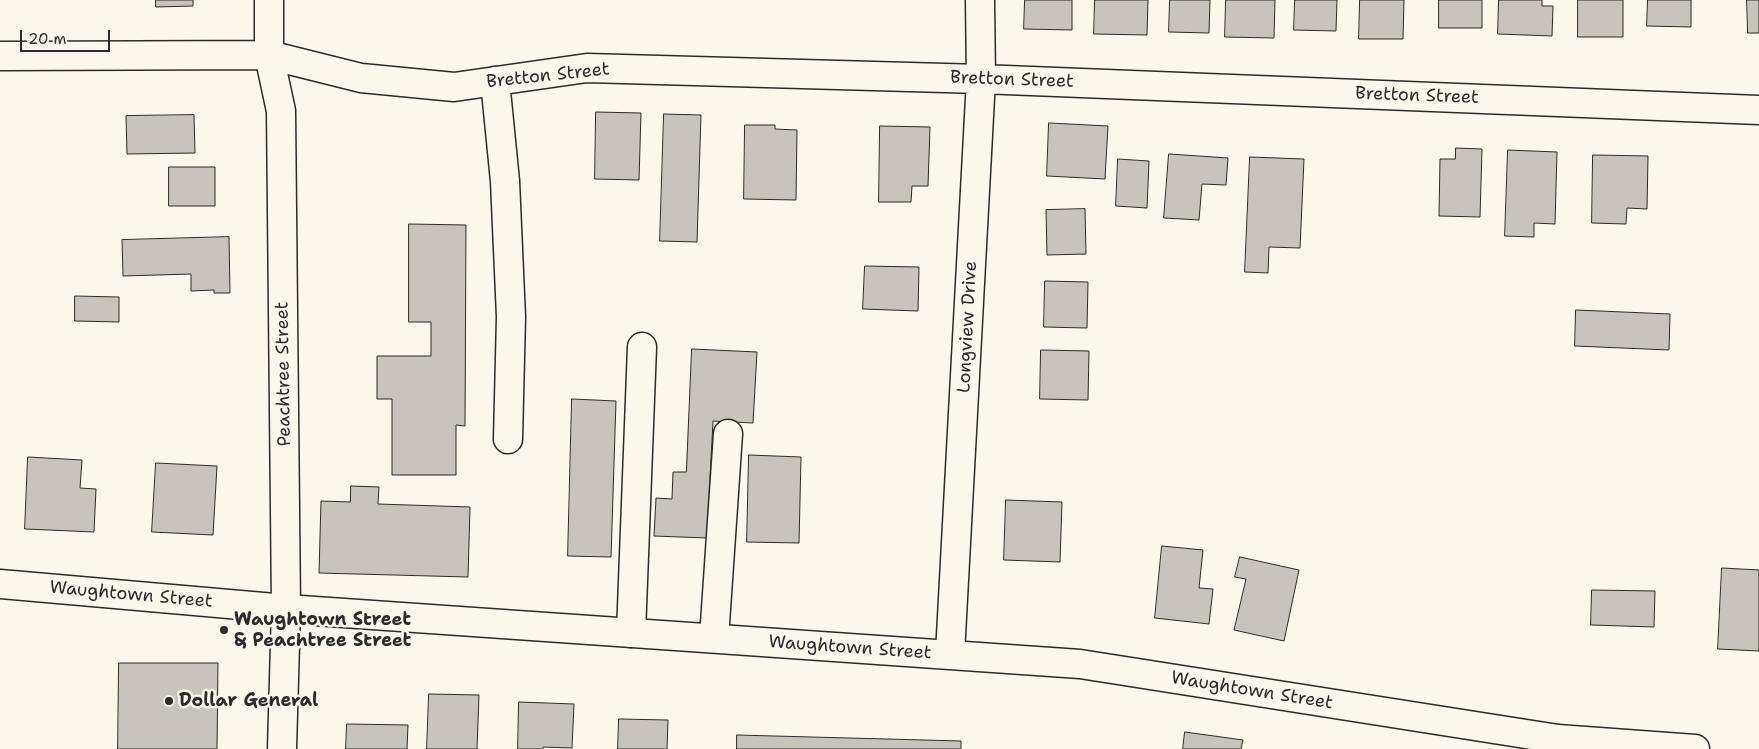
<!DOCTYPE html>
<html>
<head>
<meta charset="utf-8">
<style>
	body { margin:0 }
	#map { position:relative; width:1759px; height:749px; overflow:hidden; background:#fbf7ec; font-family:"Shantell Sans",sans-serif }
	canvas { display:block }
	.scale { position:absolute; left:20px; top:30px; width:90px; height:22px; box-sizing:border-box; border:2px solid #2b2b2b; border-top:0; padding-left:6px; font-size:15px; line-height:18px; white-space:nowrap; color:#2b2b2b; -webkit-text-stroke:4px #fbf7ec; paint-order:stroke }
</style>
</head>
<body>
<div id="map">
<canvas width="1759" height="749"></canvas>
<div class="scale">20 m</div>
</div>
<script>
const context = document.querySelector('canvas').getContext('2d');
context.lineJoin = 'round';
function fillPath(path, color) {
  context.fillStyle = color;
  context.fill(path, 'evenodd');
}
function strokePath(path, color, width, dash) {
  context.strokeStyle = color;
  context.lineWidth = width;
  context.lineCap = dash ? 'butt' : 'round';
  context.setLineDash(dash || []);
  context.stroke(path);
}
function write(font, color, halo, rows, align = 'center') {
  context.font = font + ' "Shantell Sans",sans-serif';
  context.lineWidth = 5;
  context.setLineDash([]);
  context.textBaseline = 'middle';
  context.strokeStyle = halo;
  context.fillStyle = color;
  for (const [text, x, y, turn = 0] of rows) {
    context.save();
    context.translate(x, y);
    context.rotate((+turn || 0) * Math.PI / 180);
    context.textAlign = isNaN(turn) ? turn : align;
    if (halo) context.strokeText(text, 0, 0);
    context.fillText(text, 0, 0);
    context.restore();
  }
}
const building = new Path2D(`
	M156 0H193V6L156 7Z
	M1025 0H1072V30L1024 29Z
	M1095 0H1148L1147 35 1094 34Z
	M1170 0H1210L1209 33 1169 32Z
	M1226 0H1275L1274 38 1225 37Z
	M1295 0H1337L1336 31 1294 30Z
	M1360 0H1404L1403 39H1359Z
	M1439 0H1482V28H1439Z
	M1499 0H1542V6H1553L1552 36 1498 34Z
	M1578 0H1623V37H1578Z
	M1648 0H1691V27L1647 26Z
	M1747 0H1759V33H1748Z
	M596 112 641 113 639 180 595 179Z
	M664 114 701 115 697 242 660 241Z
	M194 115 195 153 127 154 126 116Z
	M1049 123 1108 126 1105 179 1047 176Z
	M745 125H775V129L797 130 796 200 744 199Z
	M880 126 930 127 928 186H912L911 202H879Z
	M1456 148 1482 149 1480 217 1439 216 1440 159H1455Z
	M1508 150 1557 152 1555 224 1534 223V237L1505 236Z
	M1169 154 1228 158 1226 185 1202 184 1199 220 1164 218Z
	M1593 155 1648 156 1647 209 1627 208 1626 224 1592 223Z
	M1250 157 1304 159 1300 248 1269 247 1268 273 1245 272Z
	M1118 159 1149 161 1147 208 1116 206Z
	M169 167H215V206H169Z
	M1085 209 1086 254 1047 255 1046 210Z
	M409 224 466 225 465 426 456 425V475H392V399H377V356H431V322H409Z
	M229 237 230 293H214V290L191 291V274L123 276 122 240Z
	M865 266 919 267 918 311 863 309Z
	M1045 281 1088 282 1087 328 1044 327Z
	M75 296 119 297V322L75 321Z
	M1576 310 1670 314 1669 350 1575 346Z
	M692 349 757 352 753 423 713 421 707 538 654 536 656 498 672 499 673 472H686Z
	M1041 350 1089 351 1088 400 1040 399Z
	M572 399 616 401 611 557 568 556Z
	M749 455 801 457 799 543 747 542Z
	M28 457 82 460 80 488 96 489 94 532 25 529Z
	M156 463 217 466 213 535 152 532Z
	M351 486 379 487 378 504 470 507 468 577 319 573 321 501 350 502Z
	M1006 500 1062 502 1060 562 1004 560Z
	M1162 546 1203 550 1199 588 1213 589 1209 624 1155 618Z
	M1240 557 1299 570 1284 641 1234 630 1246 579 1235 577Z
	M1722 568 1759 570V651L1718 649Z
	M1592 590 1655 591 1654 627 1591 625Z
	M119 663H218L217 749H118Z
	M429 694 479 695 477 749H427Z
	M519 702 574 704 572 748 543 747V749H518Z
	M619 719 668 720 667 749H618Z
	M347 724 408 725 407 749H346Z
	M1185 732 1243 740 1241 749H1183Z
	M737 735 961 741V749H737Z`);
const minor = new Path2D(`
	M269 0V55L281 111 286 609 282 749
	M0 56 269 55 361 78 454 87 587 68 981 79 1759 110
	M495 81 505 181 511 317 508 439
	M631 633 642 347
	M714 638 728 434
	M950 654 981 79 980 0`);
const major = new Path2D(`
	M0 584 286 609 1080 664 1558 739 1695 749`);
const markers = [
	[224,630,5,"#2b2b2b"],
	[169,701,5,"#2b2b2b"]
];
const streetNames = [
	["Bretton Street",548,76,-6],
	["Bretton Street",1012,80,2],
	["Bretton Street",1417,96,2],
	["Longview Drive",968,327,-87],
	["Peachtree Street",284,374,-91],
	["Waughtown Street",131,595,5],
	["Waughtown Street",850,648,4],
	["Waughtown Street",1252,691,9]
];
const poiNames = [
	["Waughtown Street",234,620],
	["& Peachtree Street",234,641],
	["Dollar General",179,701]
];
fillPath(building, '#c7c4bc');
strokePath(building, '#2b2b2b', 1);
strokePath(minor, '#2b2b2b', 31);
strokePath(major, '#2b2b2b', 31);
strokePath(minor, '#fbf7ec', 28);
strokePath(major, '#fbf7ec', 28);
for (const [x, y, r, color] of markers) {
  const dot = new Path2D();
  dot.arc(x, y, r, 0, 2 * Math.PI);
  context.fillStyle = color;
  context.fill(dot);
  strokePath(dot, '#fbf7ec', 2);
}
write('18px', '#2b2b2b', '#fbf7ec', streetNames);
write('bold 18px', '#2b2b2b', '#fbf7ec', poiNames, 'left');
</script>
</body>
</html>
